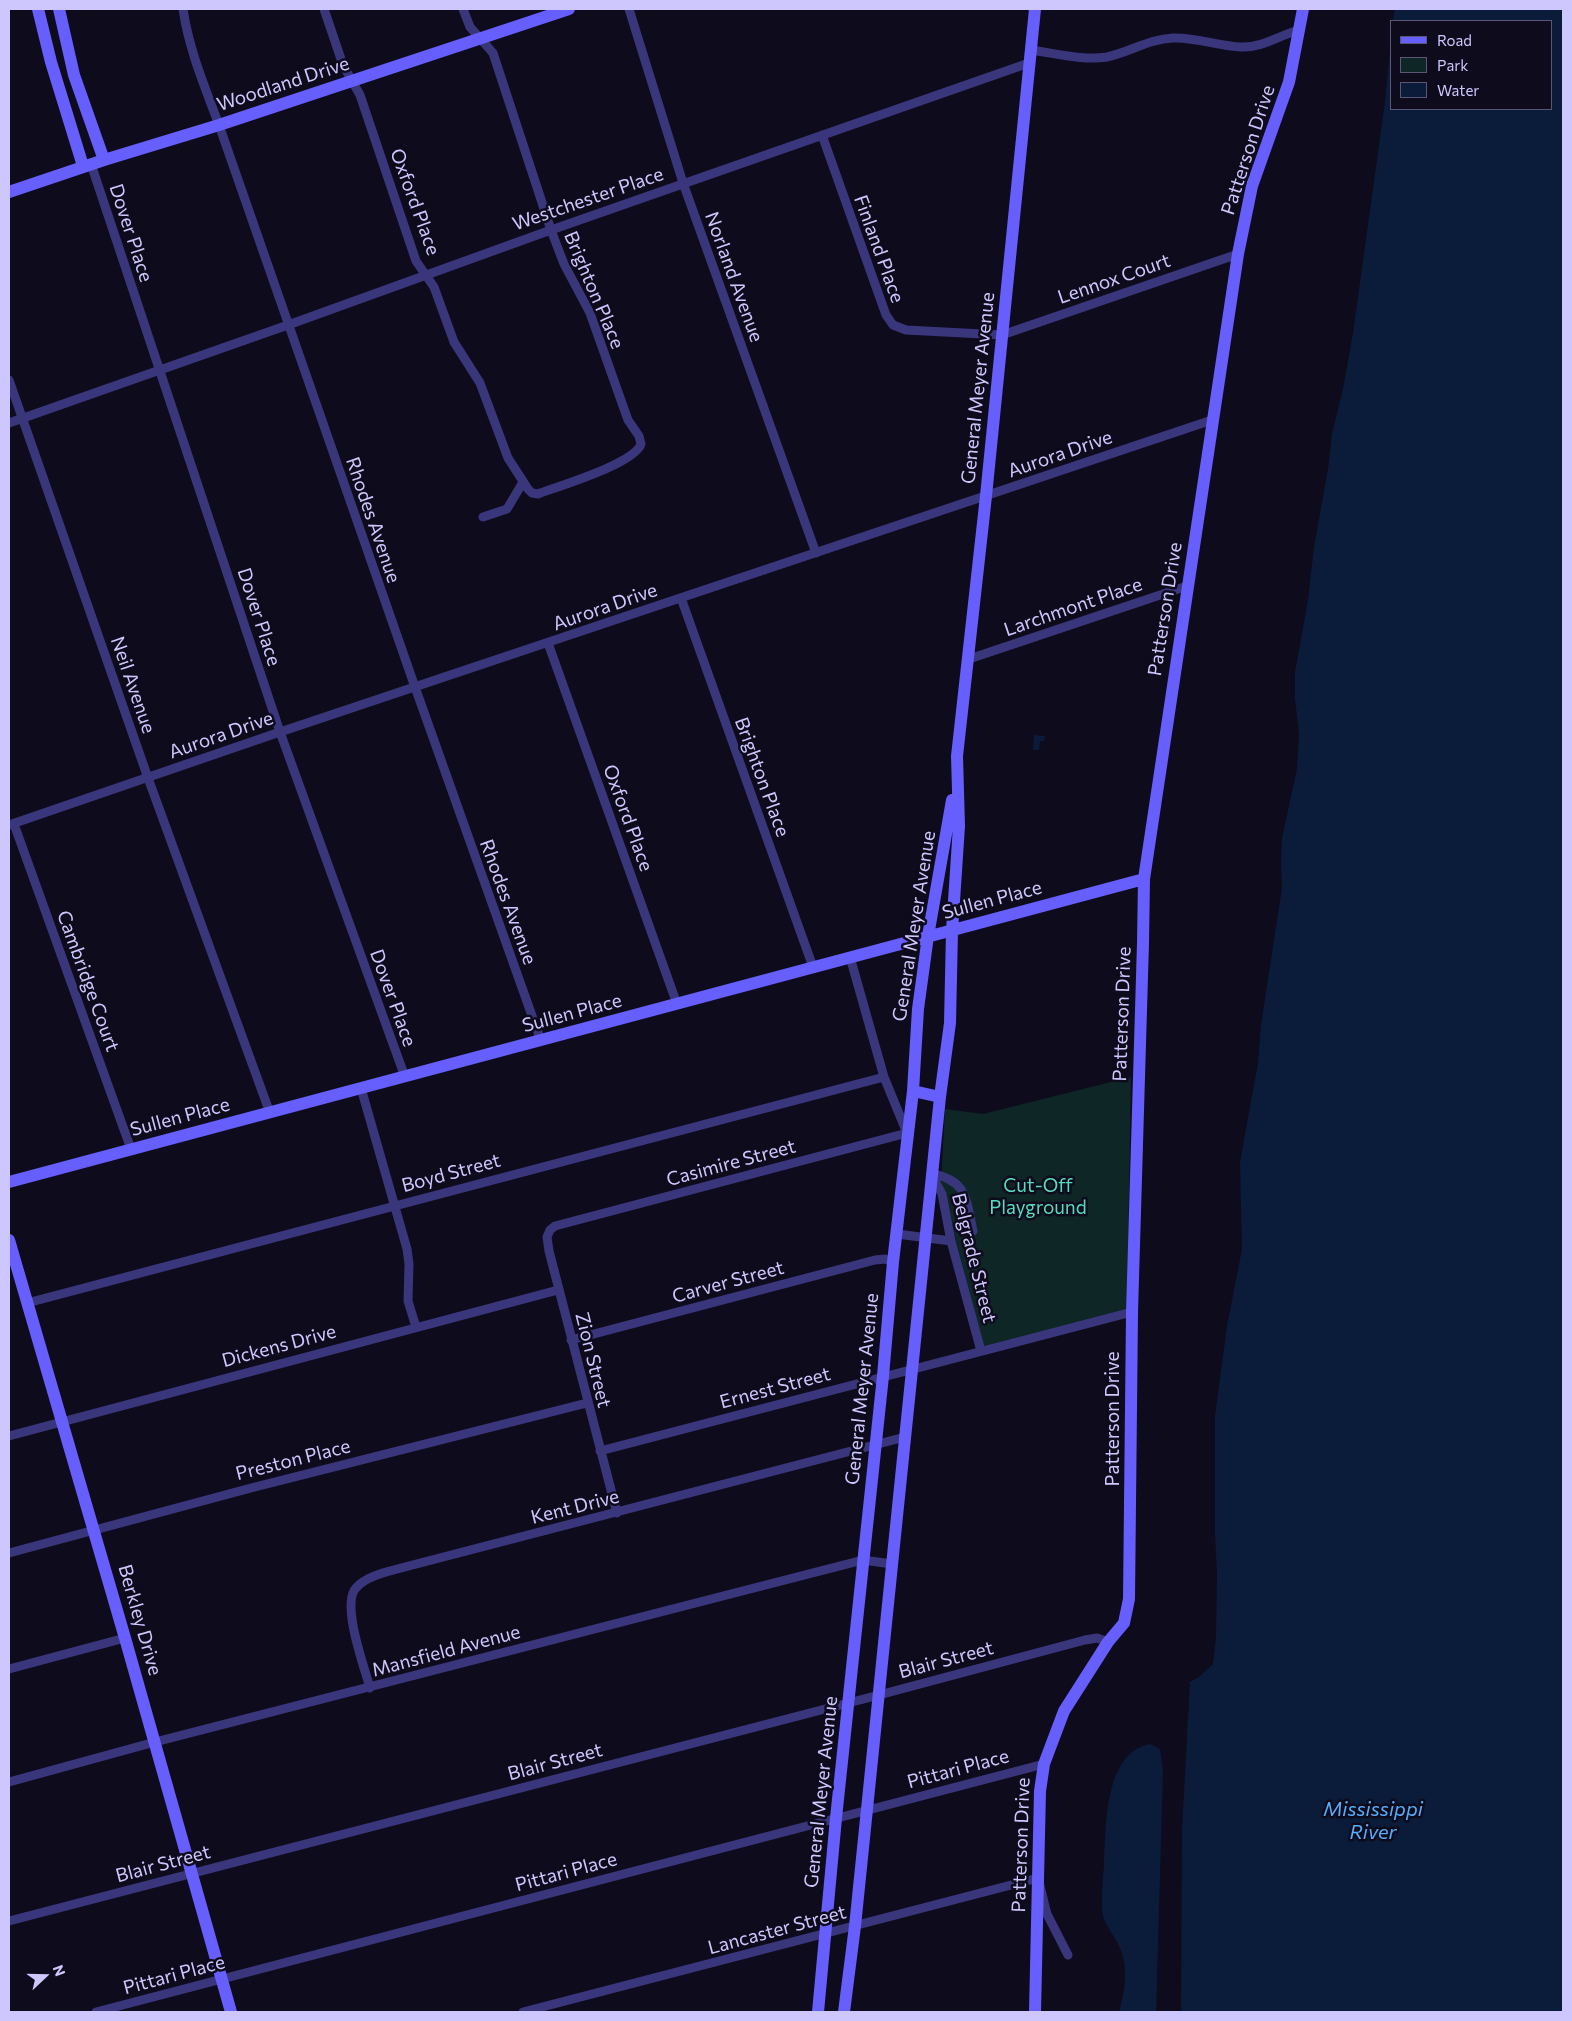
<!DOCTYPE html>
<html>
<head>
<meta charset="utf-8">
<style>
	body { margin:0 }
	#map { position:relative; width:1572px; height:2021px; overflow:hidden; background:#0e0b1c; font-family:Commissioner,sans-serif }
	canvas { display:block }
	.frame { position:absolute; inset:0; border:10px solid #cec7fe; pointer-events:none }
	.legend { position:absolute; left:1390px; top:20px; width:162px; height:90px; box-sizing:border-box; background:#0e0b1c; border:1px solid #5b5676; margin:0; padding:6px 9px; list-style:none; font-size:15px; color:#cec7fe }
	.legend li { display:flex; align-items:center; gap:10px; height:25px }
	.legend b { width:25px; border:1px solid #5b5676 }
	.north { position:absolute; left:20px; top:1951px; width:50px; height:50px; -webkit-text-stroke:4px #0e0b1c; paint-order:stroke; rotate:69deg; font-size:14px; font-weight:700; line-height:20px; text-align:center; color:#cec7fe }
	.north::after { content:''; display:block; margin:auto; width:18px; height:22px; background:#cec7fe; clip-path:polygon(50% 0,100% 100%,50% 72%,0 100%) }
</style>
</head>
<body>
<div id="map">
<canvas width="1572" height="2021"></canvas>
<div class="frame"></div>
<ul class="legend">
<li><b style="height:6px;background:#665ffe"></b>Road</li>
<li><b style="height:14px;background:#0e2625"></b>Park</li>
<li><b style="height:14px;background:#0b1c3b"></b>Water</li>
</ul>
<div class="north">N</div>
</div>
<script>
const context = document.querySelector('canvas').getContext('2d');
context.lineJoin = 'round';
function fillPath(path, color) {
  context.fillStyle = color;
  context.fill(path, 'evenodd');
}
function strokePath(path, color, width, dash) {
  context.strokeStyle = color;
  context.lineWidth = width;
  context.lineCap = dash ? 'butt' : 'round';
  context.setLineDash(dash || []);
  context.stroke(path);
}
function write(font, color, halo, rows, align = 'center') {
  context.font = font + ' Commissioner,sans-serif';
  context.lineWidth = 5;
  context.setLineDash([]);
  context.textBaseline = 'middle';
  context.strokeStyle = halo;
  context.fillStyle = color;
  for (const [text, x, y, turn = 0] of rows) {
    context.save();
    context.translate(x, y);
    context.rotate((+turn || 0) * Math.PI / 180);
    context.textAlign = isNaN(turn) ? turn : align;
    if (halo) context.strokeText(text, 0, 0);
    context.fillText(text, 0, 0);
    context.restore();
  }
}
const green = new Path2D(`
	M1131 1077 1127 1310 983 1347 941 1182 945 1109 983 1114Z`);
const water = new Path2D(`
	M1395 9H1563V2012H1181L1182 1830 1190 1682 1199 1677 1213 1664 1216 1638 1217 1574 1215 1533V1416L1227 1326 1242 1249 1240 1162 1258 1063 1261 1025 1282 888 1281 860 1282 838 1297 769 1299 734 1295 699V672L1308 600 1314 547 1328 469 1332 434 1343 389 1353 333 1385 102 1391 39V109H1551V21H1393Z
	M1034 735 1045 736 1044 741H1040L1039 750H1033Z
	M1150 1744 1160 1749 1163 1771 1156 2012H1119C1125 1991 1129 1966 1119 1946 1115 1937 1107 1927 1104 1919 1100 1909 1103 1878 1104 1866 1106 1830 1103 1753 1150 1744Z`);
const street = new Path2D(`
	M183 9C189 50 205 87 219 125L415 687 541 1041
	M324 9 343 65 360 95 416 261 434 287 454 342 480 383 508 458 528 489 532 493 538 494C559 486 634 464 641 444L639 436 628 420 590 313 564 264 551 230 493 53 470 27 463 9
	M629 9 683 183 816 553
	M1030 50C1055 53 1083 61 1107 57 1130 52 1149 39 1173 38 1195 37 1219 46 1241 47 1262 48 1280 35 1299 30
	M822 135 886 315 893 325 906 330 1002 335 1238 254
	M91 164 280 732 405 1077
	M9 380 148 778 270 1113
	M9 423 288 325 551 230 1029 63
	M483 517 507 509 523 482
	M681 598 813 967
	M548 643 677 1004
	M969 659 1187 586
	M14 824 131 1149
	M9 825 280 732 1212 420
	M361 1088 407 1249 409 1264 408 1301 416 1327
	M932 1174C968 1180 966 1201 973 1231
	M932 1175 942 1194 951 1241 981 1351
	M897 1234 951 1241
	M27 1303 884 1077
	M571 1340 875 1260 885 1259 893 1262
	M9 1436 558 1290
	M600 1451 1132 1312
	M617 1513 549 1251 547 1237 550 1230 555 1226 907 1133 884 1077 850 957
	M9 1553 251 1488 587 1403
	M9 1669 125 1638
	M370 1688C364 1666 341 1604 356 1588 366 1576 387 1572 401 1568L905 1437
	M9 1782 155 1742 863 1560 892 1564
	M9 1921 879 1695 1085 1640 1097 1638 1108 1642
	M96 2012 1044 1764
	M523 2012 1038 1878 1047 1914 1068 1955`);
const secondary = new Path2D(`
	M38 9 51 62 83 166
	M59 9 74 75 104 160
	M9 192 104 160 219 125 569 9
	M913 1091 940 1097
	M9 1182 1144 879
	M9 1240 125 1638 231 2012
	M818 2012 836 1818 883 1376 893 1262 913 1091 918 1009 928 936 952 800
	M844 2012 855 1926 940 1097 950 1023 952 931 959 826 957 756 986 496 1035 9
	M1035 2012 1040 1791 1044 1764 1064 1711 1108 1642 1124 1623 1129 1599 1132 1312 1143 943 1144 879 1238 254 1252 186 1289 82 1303 9`);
const streetNames = [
	["Woodland Drive",283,84,-18],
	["Patterson Drive",1248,150,-72],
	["Westchester Place",588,199,-19],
	["Oxford Place",415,202,70],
	["Dover Place",131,233,72],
	["Finland Place",879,249,70],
	["Norland Avenue",734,277,70],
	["Lennox Court",1114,279,-19],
	["Brighton Place",594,290,67],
	["General Meyer Avenue",978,388,-84],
	["Aurora Drive",1060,454,-19],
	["Rhodes Avenue",373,520,71],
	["Aurora Drive",605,607,-19],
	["Larchmont Place",1073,607,-19],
	["Patterson Drive",1165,609,-81],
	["Dover Place",259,617,72],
	["Neil Avenue",133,685,71],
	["Aurora Drive",221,735,-19],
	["Brighton Place",762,777,70],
	["Oxford Place",628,818,70],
	["Sullen Place",992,900,-15],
	["Rhodes Avenue",508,902,70],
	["General Meyer Avenue",914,926,-81],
	["Cambridge Court",88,981,70],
	["Dover Place",393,998,70],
	["Sullen Place",572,1013,-15],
	["Patterson Drive",1122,1014,-88],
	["Sullen Place",180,1117,-15],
	["Casimire Street",731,1163,-15],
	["Boyd Street",451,1173,-15],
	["Belgrade Street",974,1258,76],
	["Carver Street",728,1282,-15],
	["Dickens Drive",279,1346,-15],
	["Zion Street",593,1360,76],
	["Ernest Street",775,1388,-15],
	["General Meyer Avenue",862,1389,-84],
	["Patterson Drive",1113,1419,-90],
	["Preston Place",293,1460,-14],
	["Kent Drive",575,1507,-14],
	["Berkley Drive",140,1620,74],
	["Mansfield Avenue",446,1651,-15],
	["Blair Street",946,1660,-15],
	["Blair Street",555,1762,-15],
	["Pittari Place",958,1769,-15],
	["General Meyer Avenue",821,1792,-84],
	["Patterson Drive",1021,1845,-88],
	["Blair Street",163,1864,-15],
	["Pittari Place",566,1872,-15],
	["Lancaster Street",777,1930,-15],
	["Pittari Place",174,1975,-15]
];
const parkNames = [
	["Cut-Off",1038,1186],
	["Playground",1038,1208]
];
const waterNames = [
	["Mississippi",1373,1809],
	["River",1373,1832]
];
fillPath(green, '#0e2625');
fillPath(water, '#0b1c3b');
strokePath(street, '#3a367b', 9);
strokePath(secondary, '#665ffe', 12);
write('19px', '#cec7fe', '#0e0b1c', streetNames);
write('19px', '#55dcbd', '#0e0b1c', parkNames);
write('italic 20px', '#56adfd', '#0e0b1c', waterNames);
</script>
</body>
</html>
